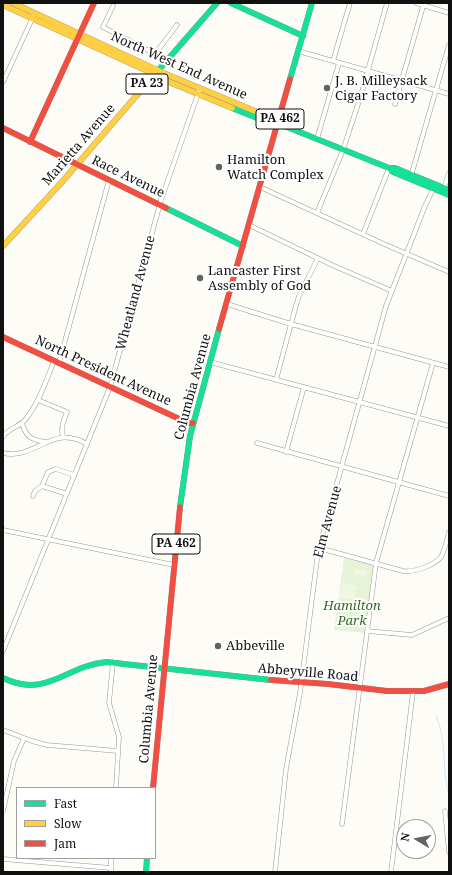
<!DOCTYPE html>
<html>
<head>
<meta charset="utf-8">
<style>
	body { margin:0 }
	#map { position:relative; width:452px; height:875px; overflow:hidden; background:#fdfcf7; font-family:"Noto Serif",serif }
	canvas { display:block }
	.frame { position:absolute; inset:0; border:4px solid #111; pointer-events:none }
	.legend { position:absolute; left:16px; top:787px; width:140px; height:72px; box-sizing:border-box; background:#fff; border:1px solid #a0a0a0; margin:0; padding:5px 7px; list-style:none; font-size:12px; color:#111 }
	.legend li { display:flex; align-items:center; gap:8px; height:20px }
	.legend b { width:20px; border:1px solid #a0a0a0 }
	.north { position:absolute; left:396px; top:819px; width:40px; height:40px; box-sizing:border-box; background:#fff; border:1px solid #a0a0a0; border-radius:50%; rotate:280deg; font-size:11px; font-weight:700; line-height:16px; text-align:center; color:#111 }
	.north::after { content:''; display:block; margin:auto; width:14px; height:18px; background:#646362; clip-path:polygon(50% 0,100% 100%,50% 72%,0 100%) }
</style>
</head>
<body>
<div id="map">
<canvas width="452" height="875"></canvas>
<div class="frame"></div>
<ul class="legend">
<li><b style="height:5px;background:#16e098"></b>Fast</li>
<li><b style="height:5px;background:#ffcf43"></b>Slow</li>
<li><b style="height:5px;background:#f24e42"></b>Jam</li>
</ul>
<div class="north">N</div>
</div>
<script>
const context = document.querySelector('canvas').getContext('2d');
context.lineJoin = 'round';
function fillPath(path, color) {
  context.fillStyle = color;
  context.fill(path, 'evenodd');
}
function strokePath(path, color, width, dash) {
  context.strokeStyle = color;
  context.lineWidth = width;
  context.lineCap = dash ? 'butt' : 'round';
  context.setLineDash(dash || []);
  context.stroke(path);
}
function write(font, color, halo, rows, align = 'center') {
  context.font = font + ' "Noto Serif",serif';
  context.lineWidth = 4;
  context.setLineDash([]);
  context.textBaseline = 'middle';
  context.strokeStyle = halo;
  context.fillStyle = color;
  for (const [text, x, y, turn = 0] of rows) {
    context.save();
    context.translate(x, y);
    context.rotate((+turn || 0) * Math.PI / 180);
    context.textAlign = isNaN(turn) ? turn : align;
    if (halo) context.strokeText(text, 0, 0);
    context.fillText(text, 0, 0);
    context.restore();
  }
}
const green = new Path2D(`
	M344 558 373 565 365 633 334 630Z`);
const pitch = new Path2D(`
	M355 568 367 571 365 576 354 574Z
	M343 583 357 586 354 599H341L339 597Z`);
const stream = new Path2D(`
	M436 716C448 742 441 769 449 795`);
const street = new Path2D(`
	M416 3 449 13
	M113 6 103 27 155 54 177 25
	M298 51 449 94
	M333 61 350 3
	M3 82 33 17
	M395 104 424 3
	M317 139 339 63
	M411 176 449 45
	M260 187 384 244 449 272
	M444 188 449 173
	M317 213 343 150 361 95 387 3
	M249 225 332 265 392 291
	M363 234 389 168
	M227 304 291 324 449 367
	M210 362 449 426
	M59 363 109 180
	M276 380 295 309 299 296 318 258
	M38 400 67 412C64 420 60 428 63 437
	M22 423C26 437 31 440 46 442
	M3 437C7 429 19 427 25 420 39 403 46 381 54 361
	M257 443 449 496
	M286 452 304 387
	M3 453C37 460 52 423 87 444
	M42 486 67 494
	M33 496 35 491 42 486 48 472 56 469 74 475
	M3 530 174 565
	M319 548 403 571C413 573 435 565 441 557 445 550 447 540 449 532
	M367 631 412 635 449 618
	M3 651 110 387 161 200 199 91
	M113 662 109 703 119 737 116 788
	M3 730 32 741 47 745 118 751
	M3 811 14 761 24 738
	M445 811 449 852
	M342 824 376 563 433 363
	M3 859 111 868
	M111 872V858
	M275 872 286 769 300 693 318 552 386 306 425 206 434 187
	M391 872 413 692`);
const fast = new Path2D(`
	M231 3 303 36
	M290 79 312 3
	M149 81 217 3
	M232 108 272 124H279L287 127 389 168 393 172 449 195
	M389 168H395L449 190
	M166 208 243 246
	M180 507 190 436 219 329
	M3 678C47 699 65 666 106 662L271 680
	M146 872 147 858`);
const slow = new Path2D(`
	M13 3 161 72 274 119 279 124
	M3 5 152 73 157 77 232 108
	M3 246 62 182 149 81`);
const jam = new Path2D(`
	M3 128 166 208
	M30 142 94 3
	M219 329 290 79
	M3 337 188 423H193
	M271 680 328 684 387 691H424L449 684
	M153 788 180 507`);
const markers = [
	[327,88,4,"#646362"],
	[219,167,4,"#646362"],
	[200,278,4,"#646362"],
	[218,646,4,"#646362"]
];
const shields = [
	[147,84,42],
	[280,119,48],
	[176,544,48]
];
const shieldNames = [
	["PA 23",147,84],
	["PA 462",280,119],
	["PA 462",176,544]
];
const streetNames = [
	["North West End Avenue",179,66,24],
	["Marietta Avenue",79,145,-49],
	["Race Avenue",128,177,26],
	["Wheatland Avenue",136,293,-75],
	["North President Avenue",103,371,25],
	["Columbia Avenue",193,387,-75],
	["Elm Avenue",328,522,-75],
	["Abbeyville Road",308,673,5],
	["Columbia Avenue",149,709,-85]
];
const poiNames = [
	["J. B. Milleysack",335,81],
	["Cigar Factory",335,96],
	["Hamilton",227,160],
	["Watch Complex",227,175],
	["Lancaster First",208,271],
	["Assembly of God",208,286],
	["Abbeville",226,646]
];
const parkNames = [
	["Hamilton",352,606],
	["Park",352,621]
];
fillPath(green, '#e7f3d7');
fillPath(pitch, '#f0f6e1');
strokePath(stream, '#cde8f7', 1);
strokePath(street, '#979795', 5);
strokePath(fast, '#8e8d8b', 6);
strokePath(slow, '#8e8d8b', 6);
strokePath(jam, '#8e8d8b', 6);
strokePath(street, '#fffffe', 4);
strokePath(fast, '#16e098', 5.5);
strokePath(slow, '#ffcf43', 5.5);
strokePath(jam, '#f24e42', 5.5);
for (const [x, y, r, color] of markers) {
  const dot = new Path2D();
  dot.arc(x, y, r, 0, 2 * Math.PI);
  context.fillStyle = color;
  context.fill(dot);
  strokePath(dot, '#fff', 1.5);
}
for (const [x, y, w] of shields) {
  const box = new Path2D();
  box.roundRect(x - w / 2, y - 10, w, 20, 3);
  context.fillStyle = '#fff';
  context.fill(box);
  strokePath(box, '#111', 1);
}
write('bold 12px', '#111', null, shieldNames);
write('13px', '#111', '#fff', streetNames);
write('13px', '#111', '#fff', poiNames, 'left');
write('italic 13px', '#2f6b1f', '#fff', parkNames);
</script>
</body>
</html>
